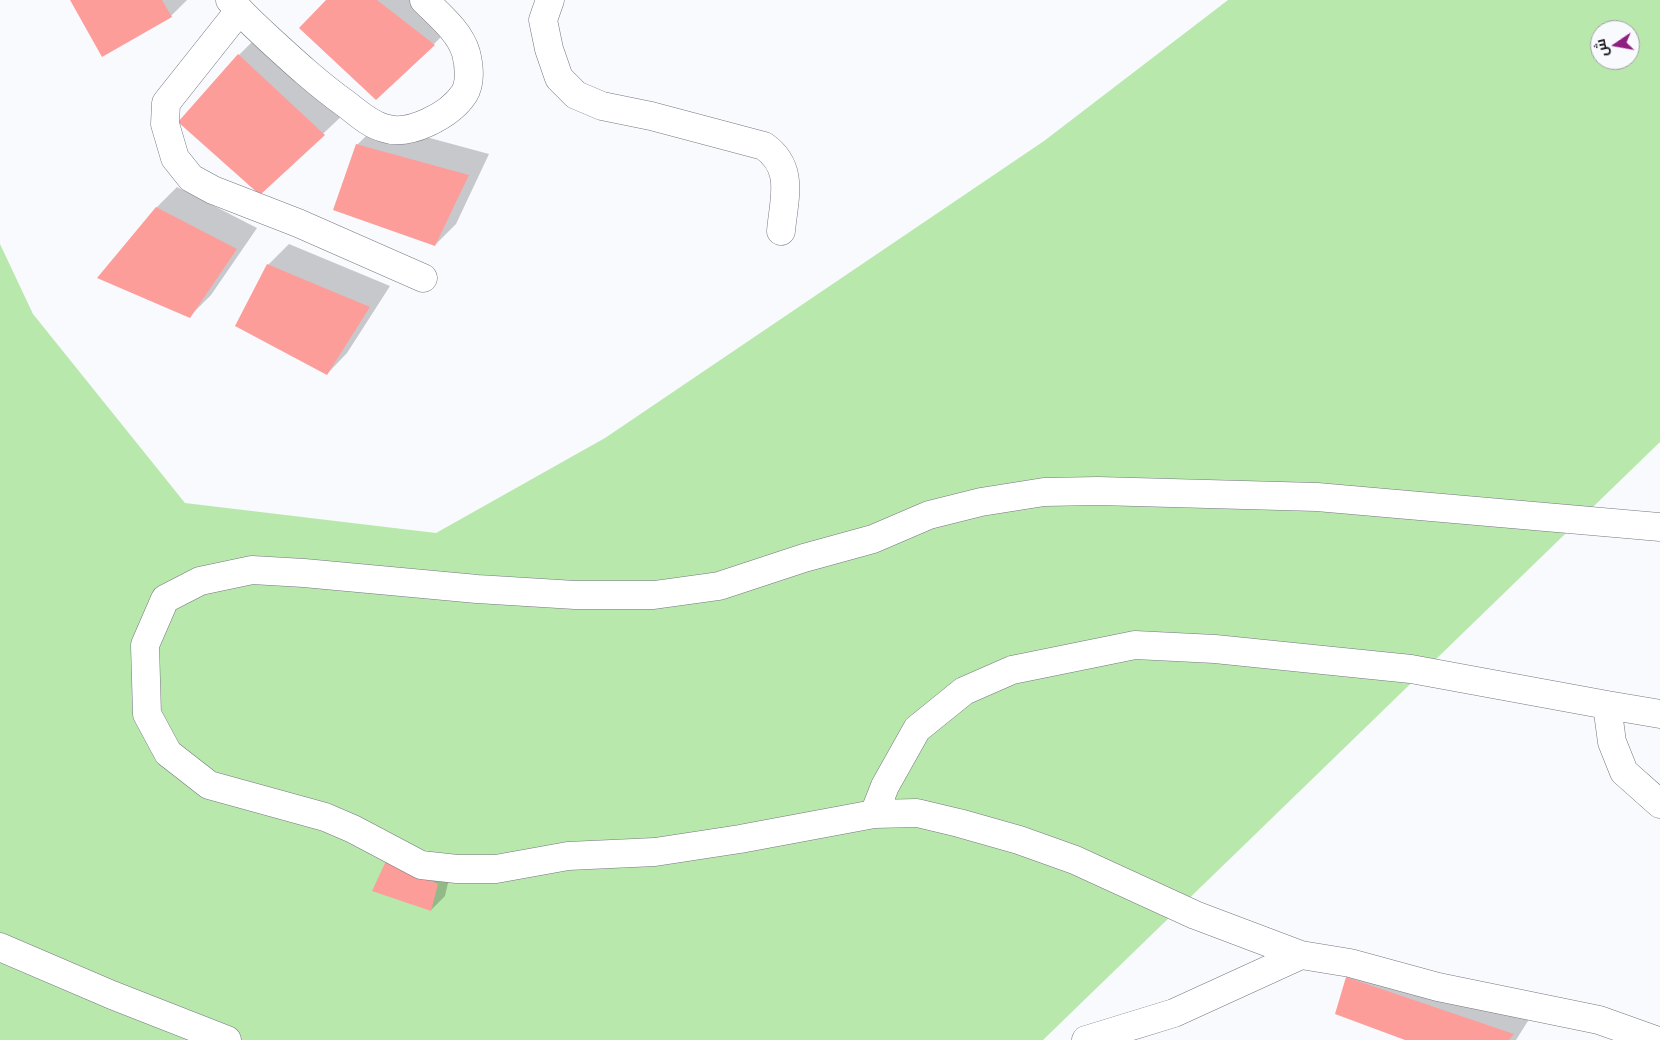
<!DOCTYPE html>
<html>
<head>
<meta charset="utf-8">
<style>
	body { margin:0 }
	#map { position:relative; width:1660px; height:1040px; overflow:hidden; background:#f9fafe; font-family:"Golos Text",Cairo,sans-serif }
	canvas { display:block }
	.north { position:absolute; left:1590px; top:20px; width:50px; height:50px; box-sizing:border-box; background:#f9fafe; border:1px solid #9fa0a4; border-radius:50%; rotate:258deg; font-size:14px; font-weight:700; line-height:20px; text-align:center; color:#18181c }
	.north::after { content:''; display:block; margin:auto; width:18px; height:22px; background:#8f1f80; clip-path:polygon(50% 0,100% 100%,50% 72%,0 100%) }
</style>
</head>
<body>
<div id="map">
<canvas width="1660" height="1040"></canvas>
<div class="north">ش</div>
</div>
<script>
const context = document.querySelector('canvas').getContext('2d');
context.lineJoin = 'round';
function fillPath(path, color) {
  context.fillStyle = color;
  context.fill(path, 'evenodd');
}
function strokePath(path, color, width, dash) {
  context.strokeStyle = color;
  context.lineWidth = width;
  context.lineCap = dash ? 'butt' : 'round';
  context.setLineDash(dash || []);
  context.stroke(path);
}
const green = new Path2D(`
	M1228 0H1660V442L1043 1040H0V244L33 314 185 503 436 533 605 438 1044 141ZM1600 30H1630V60H1600Z`);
const shadow = new Path2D(`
	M71 0H187L171 16Z
	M327 0H424L454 24 434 44Z
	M260 34 345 113 260 193 180 122 239 55Z
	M378 124 489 154 456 224 435 245 357 145Z
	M177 187 257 228 211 295 190 316 156 208Z
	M289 244 390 286 347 353 327 374 268 265Z
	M451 870 445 896 431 910 374 890Z
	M1368 956 1533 1013 1516 1040H1407L1337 1014 1347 977Z`);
const building = new Path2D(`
	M70 0H162L172 17 102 57Z
	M326 0H377L435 45 376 100 299 28Z
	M238 54 325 135 260 195 178 122Z
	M356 144 469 175 435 246 333 210Z
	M156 207 237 249 190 318 97 278Z
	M267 264 370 307 327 375 235 326Z
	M386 861 438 884 431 911 372 891Z
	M1346 977 1514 1034 1509 1040H1405L1335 1014Z`);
const minor = new Path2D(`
	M230 0C242 14 255 26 268 38 293 61 318 84 346 104 358 113 369 124 384 128 409 137 450 115 464 94 471 83 469 65 466 53 460 32 439 15 424 0
	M550 0 543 20 549 49 559 78 576 95 602 106 651 116 764 146C795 168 784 198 781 231
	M239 11 166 103 165 124 175 158 191 178 213 190 298 223 423 278
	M1607 705 1660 714
	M874 814 885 786 917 729 964 691 1012 670 1135 645 1215 649 1411 669 1607 705 1612 742 1624 772 1660 804
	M0 947 112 995 227 1040
	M1086 1040 1174 1013 1301 955
	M1655 1040 1599 1020 1438 987 1350 963 1301 955 1195 915 1075 860 1019 840 959 823 917 813 874 814 740 839 655 852 568 856 496 869H457L421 865 353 829 325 817 209 785 168 753 147 714 145 645 165 599 200 581 252 570 304 573 477 589 575 595H654L719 586 804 558 873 539 929 515 981 502 1044 492 1098 491 1317 497 1660 527`);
fillPath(green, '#b9e8ac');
fillPath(shadow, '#0003');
fillPath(building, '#fc9d9a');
strokePath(minor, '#757780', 29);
strokePath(minor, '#fff', 28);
</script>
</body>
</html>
